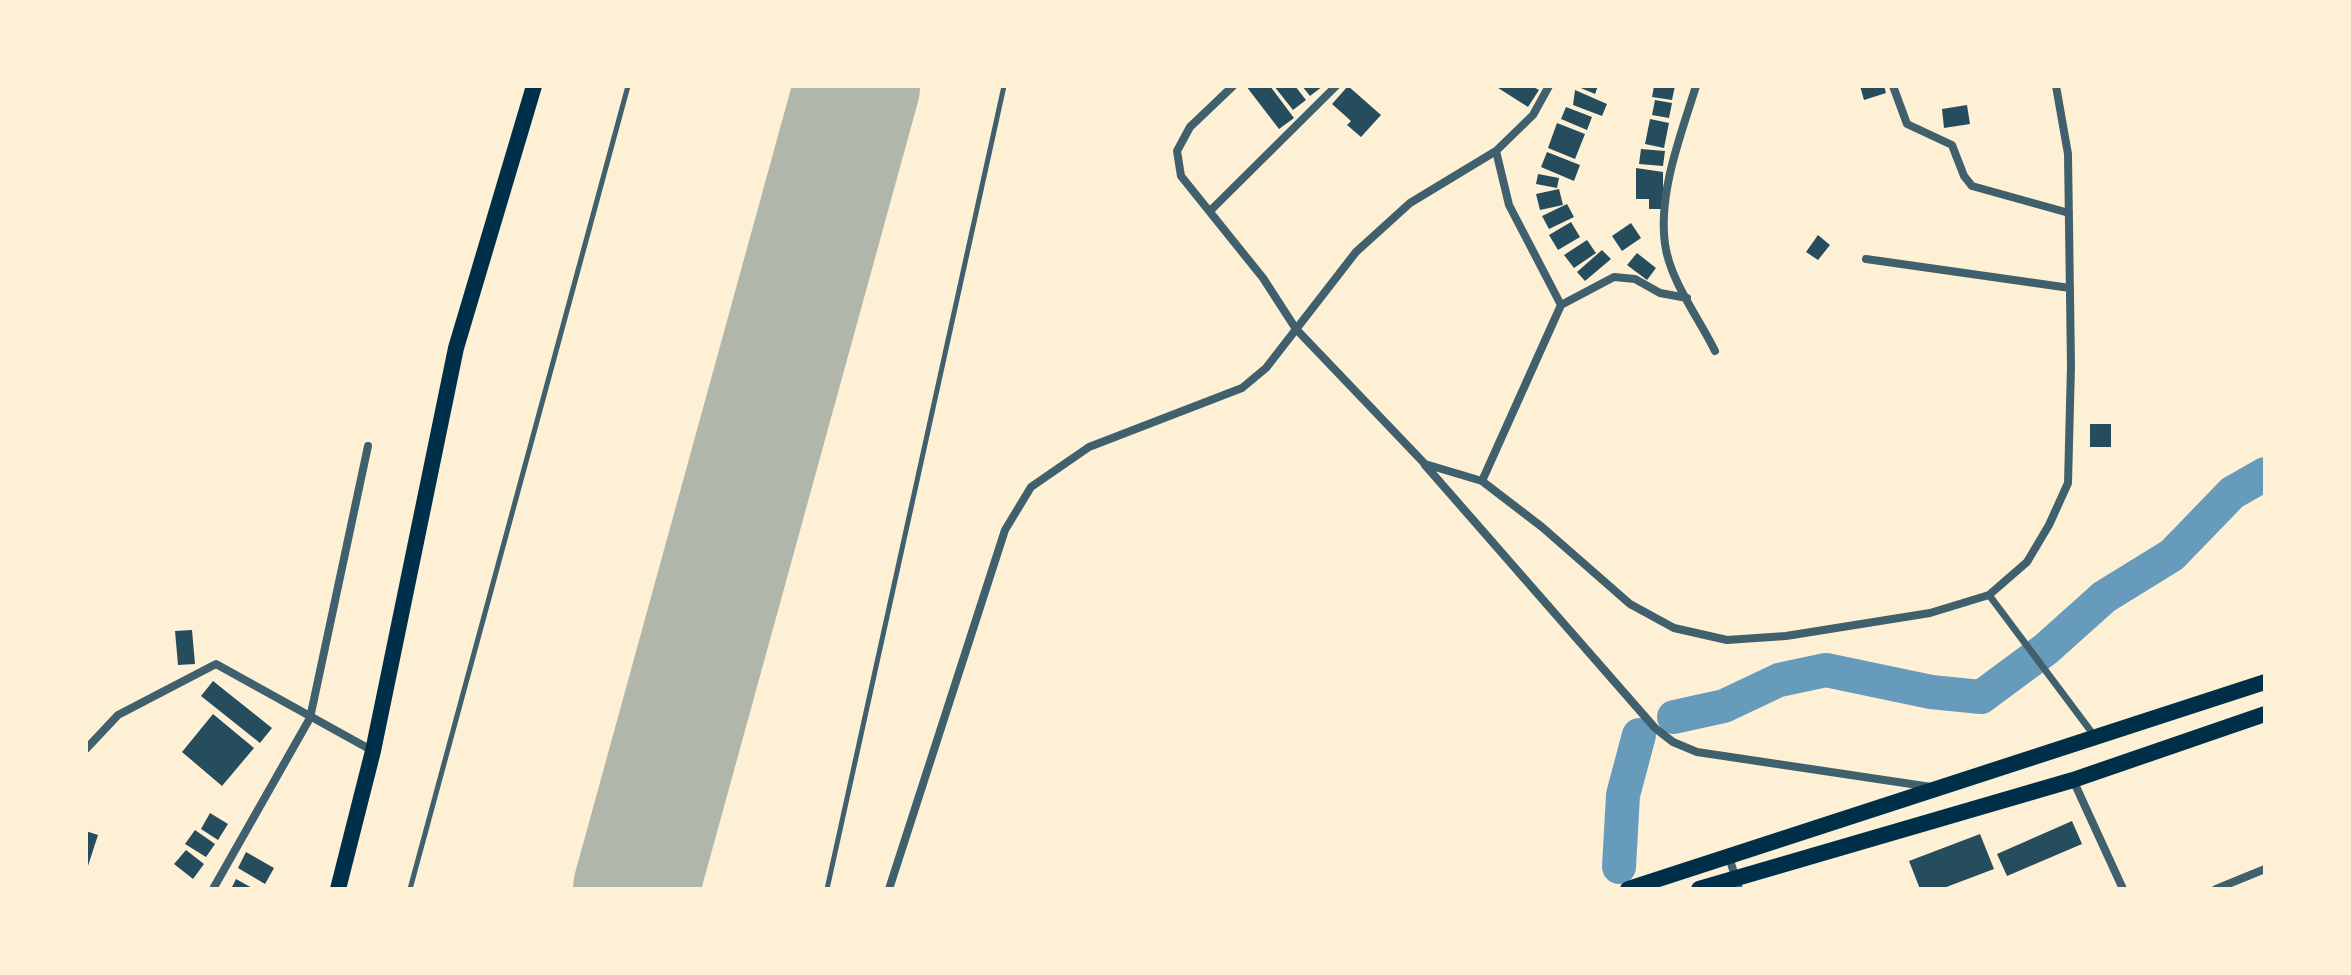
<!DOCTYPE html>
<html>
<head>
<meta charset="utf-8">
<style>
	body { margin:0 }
	#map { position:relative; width:2351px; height:975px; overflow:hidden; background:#fdf0d5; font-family:"IBM Plex Sans",sans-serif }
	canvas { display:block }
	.frame { position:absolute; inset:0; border:88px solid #fdf0d5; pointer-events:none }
</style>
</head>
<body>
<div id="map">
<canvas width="2351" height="975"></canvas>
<div class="frame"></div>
</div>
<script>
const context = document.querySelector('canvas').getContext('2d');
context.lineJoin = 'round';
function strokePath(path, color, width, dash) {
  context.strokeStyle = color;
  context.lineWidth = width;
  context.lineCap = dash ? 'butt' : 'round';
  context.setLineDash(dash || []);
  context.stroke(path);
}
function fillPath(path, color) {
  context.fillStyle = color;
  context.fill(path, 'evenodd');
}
const river = new Path2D(`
	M1674 717 1724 706 1779 680 1826 670 1931 692 1981 697 2046 649 2104 597 2172 555 2232 493 2265 474
	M1619 867 1623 795 1639 735`);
const runway = new Path2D(`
	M636 889 857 86`);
const building = new Path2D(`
	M1246 86H1270L1294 118 1279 129Z
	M1274 86H1295L1306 100 1293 110Z
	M1302 86H1323L1310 96Z
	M1348 86 1381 115 1361 137 1347 125 1351 121 1332 104Z
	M1495 86H1532L1539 90 1528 107Z
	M1576 86H1598L1595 94Z
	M1654 86H1675L1672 100 1652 97Z
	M1860 86H1884L1886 93 1864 100Z
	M1575 90 1607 104 1602 116 1573 105Z
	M1655 100 1672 103 1669 118 1652 115Z
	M1967 105 1970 124 1944 128 1942 109Z
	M1566 107 1592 117 1587 130 1561 119Z
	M1650 119 1669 123 1664 148 1645 144Z
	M1557 123 1585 134 1575 159 1548 148Z
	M1641 149 1665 151 1663 166 1639 164Z
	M1547 152 1580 165 1574 181 1541 167Z
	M1636 168 1663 172V209H1649V199H1636Z
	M1538 174 1559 178 1557 188 1536 184Z
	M1559 189 1563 205 1540 210 1536 194Z
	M1567 204 1574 217 1549 229 1542 216Z
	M1571 222 1580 237 1558 250 1549 235Z
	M1631 223 1641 238 1622 251 1612 236Z
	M1818 235 1830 245 1818 260 1806 252Z
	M1587 240 1596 253 1574 268 1564 255Z
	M1602 250 1611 259 1585 281 1577 272Z
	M1637 253 1656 268 1647 280 1627 265Z
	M2090 424H2111V447H2090Z
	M192 630 195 664 178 665 175 631Z
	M213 681 272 728 260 743 201 696Z
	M213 714 254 748 222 786 182 752Z
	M210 813 228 824 218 840 201 829Z
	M2072 821 2082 844 2007 876 1997 854Z
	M195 830 215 844 206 857 185 844Z
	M86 831 98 835 87 869 86 868Z
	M1980 834 1994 869 1941 889H1920L1909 861Z
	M186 850 204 864 193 879 174 864Z
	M246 852 274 868 265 884 238 868Z
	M236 879 254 889H231Z`);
const service = new Path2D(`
	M410 889 628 86
	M827 889 1004 86`);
const pedestrian = new Path2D(`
	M1989 595 2096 738`);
const minor = new Path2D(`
	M1233 86 1190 127 1177 151 1181 176 1263 278 1296 329 1425 464 1482 481 1542 527 1630 604 1674 628 1727 640 1786 636 1930 613 1989 595 2027 562 2049 525 2068 483 2071 366 2068 154 2056 86
	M1696 86C1681 135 1658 192 1665 244 1670 281 1699 318 1715 351
	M1893 86 1907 124 1952 145 1964 176 1972 186 2069 213
	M1496 151 1509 205 1561 305
	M1210 211 1336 86
	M1866 259 2070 288
	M1425 465 1655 728 1673 742 1697 752 1931 787
	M1482 481 1561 305 1614 277 1635 279 1660 293 1687 298
	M86 749 118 715 216 664 373 751
	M2073 780 2123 889
	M1729 857 1739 889
	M213 889 310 718 368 446
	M889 889 1005 530 1031 487 1089 447 1242 388 1266 368 1356 252 1410 203 1496 151 1533 115 1549 86
	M2216 889 2265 869`);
const trunk = new Path2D(`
	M338 889 373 751 456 348 534 86
	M1628 889 2265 682
	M1699 889 2073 780 2265 714`);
strokePath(river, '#669bbc', 34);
strokePath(runway, '#b1b6ab', 126);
fillPath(building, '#264d5e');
strokePath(service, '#3f606c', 5);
strokePath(pedestrian, '#3f606c', 7);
strokePath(minor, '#3f606c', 8);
strokePath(trunk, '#003049', 16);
</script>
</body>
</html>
